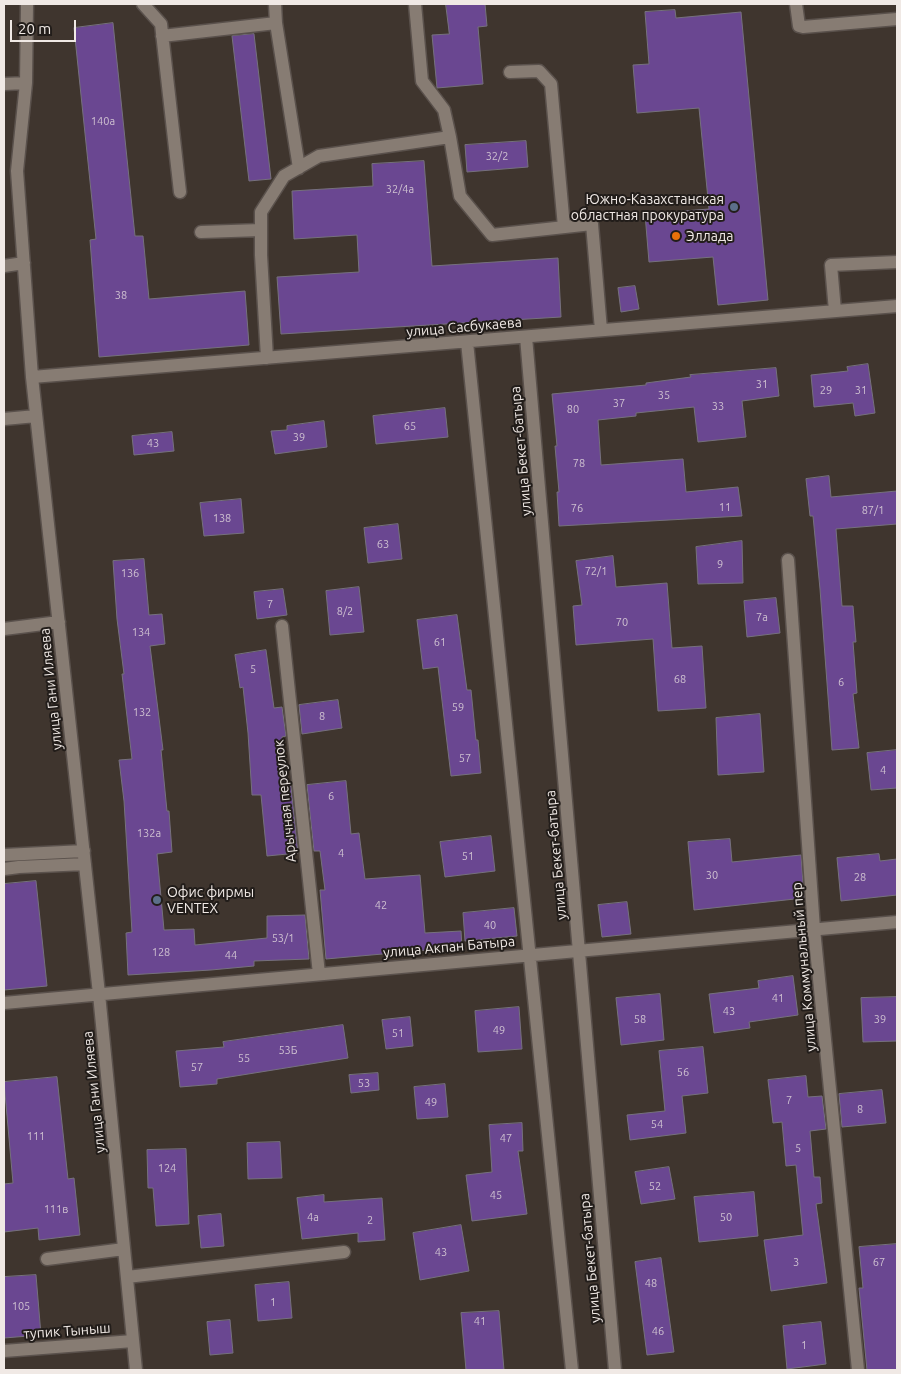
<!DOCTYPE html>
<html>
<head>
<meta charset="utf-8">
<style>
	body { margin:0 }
	#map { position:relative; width:901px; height:1374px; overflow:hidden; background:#3f352e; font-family:Ubuntu,sans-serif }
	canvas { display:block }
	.frame { position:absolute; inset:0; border:5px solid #f0e9e5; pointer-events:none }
	.scale { position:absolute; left:10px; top:20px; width:66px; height:22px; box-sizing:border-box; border:2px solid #f0e9e5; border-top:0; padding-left:6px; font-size:15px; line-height:18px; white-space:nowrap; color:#f0e9e5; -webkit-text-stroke:4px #221d1a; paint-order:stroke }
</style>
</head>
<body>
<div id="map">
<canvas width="901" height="1374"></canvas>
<div class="frame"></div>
<div class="scale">20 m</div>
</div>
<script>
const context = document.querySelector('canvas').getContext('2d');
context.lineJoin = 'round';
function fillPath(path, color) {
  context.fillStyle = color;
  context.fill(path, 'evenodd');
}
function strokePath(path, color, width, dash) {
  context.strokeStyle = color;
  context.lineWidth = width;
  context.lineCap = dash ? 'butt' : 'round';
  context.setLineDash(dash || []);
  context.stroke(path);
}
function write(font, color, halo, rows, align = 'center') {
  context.font = font + ' Ubuntu,sans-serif';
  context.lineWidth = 4;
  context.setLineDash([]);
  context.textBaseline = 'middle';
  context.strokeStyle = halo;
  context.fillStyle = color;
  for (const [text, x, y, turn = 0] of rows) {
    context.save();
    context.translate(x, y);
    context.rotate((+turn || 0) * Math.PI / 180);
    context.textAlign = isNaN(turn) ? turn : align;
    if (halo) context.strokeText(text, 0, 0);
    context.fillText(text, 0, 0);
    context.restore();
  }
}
const building = new Path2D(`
	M446 4H485L487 26 478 27 483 84 437 88 432 35 449 34Z
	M675 10 676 18 741 12 768 300 718 305 713 257 649 262 645 214 709 209 699 108 637 113 633 65 649 64 645 12Z
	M113 23 135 236H143L149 299 245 291 249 345 99 357 90 240 96 239 74 28Z
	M254 34 271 179 249 181 232 36Z
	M526 141 528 167 467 172 465 145Z
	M424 161 432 266 558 258 561 317 281 334 277 277 359 272 357 235 294 239 292 191 373 186 372 164Z
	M635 286 639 309 621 312 618 288Z
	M868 364 875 413 855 416 853 403 814 407 811 375 848 371 847 367Z
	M776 368 779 396 742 401 746 437 698 442 694 407 636 413V416L598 420 601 465 683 459 686 492 738 487 742 516 559 526 557 492H559L555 446H557L552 394 646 385V383L691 377 690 375Z
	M445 408 448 437 376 444 373 416Z
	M324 421 327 447 275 454 271 431 287 430V426Z
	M172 432 174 451 134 455 132 436Z
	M829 476 831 497 897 491V524L836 529 842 606H853L856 642H853L857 693 853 694 859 748 832 750 820 589 813 516H810L806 479Z
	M241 499 244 533 204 536 200 503Z
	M398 524 402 559 368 563 364 528Z
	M742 541 743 583 698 584 696 547Z
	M613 556 616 587 667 583 672 648 702 646 706 708 658 711 653 639 576 645 573 606 582 605 576 561Z
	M144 559 149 615 162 614 165 644 150 646 163 750H161L167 811H169L172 852 157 854 164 930 194 929 195 945 267 938V916L305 915 309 959 254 961V966L211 970 128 975 126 933 132 932 124 801 119 760 132 759 122 674H124L117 619 113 561Z
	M359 587 364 632 330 635 326 591Z
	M283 589 287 615 257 619 254 592Z
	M776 598 780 633 747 637 744 601Z
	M457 615 467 690H471L476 740H478L481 773 451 776 438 667 423 669 417 620Z
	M266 650 274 708 282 707 286 736 282 737 285 787 291 786 298 853 267 856 261 795H252L248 733 243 687 240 688 235 655Z
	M338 700 342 728 302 734 299 705Z
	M760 714 764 772 718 775 716 718Z
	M897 750V788L871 790 867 753Z
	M346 781 351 834 359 833 365 879 420 875 425 933 461 931 462 947 326 959 320 890H325L320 851H314L307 785Z
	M491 836 495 871 445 877 440 842Z
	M730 839 732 862 801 855 804 898 694 910 688 842Z
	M879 854 880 861 897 859V895L841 901 837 858Z
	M36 881 47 986 4 990V884Z
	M627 902 631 934 602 937 598 905Z
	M514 908 517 936 465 941 463 913Z
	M793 976 798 1015 749 1022 750 1028 714 1033 709 994 759 988 758 981Z
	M660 994 664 1040 621 1045 616 998Z
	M897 997V1041L863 1042 861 998Z
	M519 1007 522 1049 478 1052 475 1011Z
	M410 1017 413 1046 386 1049 382 1020Z
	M343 1025 348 1058 217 1079V1084L180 1087 176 1051 224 1047 223 1042Z
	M703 1047 708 1093 682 1096 686 1133 630 1140 627 1115 665 1111 659 1051Z
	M378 1073 379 1090 351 1093 349 1075Z
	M806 1076 808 1097 822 1096 826 1129 810 1131 814 1177H820L822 1203 816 1204 827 1283 771 1291 764 1240 803 1235 796 1165 786 1166 782 1122 773 1123 768 1080Z
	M57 1077 68 1179 74 1178 80 1235 39 1240 38 1228 4 1232V1184L13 1183 4 1082Z
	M445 1084 448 1117 417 1119 414 1087Z
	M882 1090 886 1123 842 1127 839 1094Z
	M522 1123 523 1151H518L527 1214 472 1221 466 1175 492 1172 489 1125Z
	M280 1142 282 1178 248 1179 247 1143Z
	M186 1149 189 1224 156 1226 153 1188H148L147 1150Z
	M669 1167 675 1199 641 1204 635 1172Z
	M754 1192 758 1236 699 1242 694 1197Z
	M324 1195V1202L382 1198 385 1240 358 1242V1233L302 1239 297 1198Z
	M221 1214 224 1246 201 1248 198 1216Z
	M461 1225 469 1271 420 1280 413 1233Z
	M897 1244V1370H867L859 1288H863L859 1247Z
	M661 1258 674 1352 647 1355 635 1262Z
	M36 1275 41 1335 4 1338V1277Z
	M289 1282 292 1318 258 1321 255 1285Z
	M499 1311 504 1370H466L461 1313Z
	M230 1320 233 1353 210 1355 207 1322Z
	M821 1322 826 1364 787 1369 783 1326Z`);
const minor = new Path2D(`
	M27 4 26 83 17 171 32 377 99 994 136 1370
	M143 4 161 24 180 192
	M796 4 799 26 803 27 897 19
	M276 23 299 168
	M162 36 276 23 275 4
	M510 72 539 71 551 84 564 227
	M4 84 26 83
	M450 137 460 196 492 235 592 224 601 330
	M201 232 261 230
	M4 266 24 263
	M835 311 831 265 897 262
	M526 337 615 1370
	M467 342 572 1370
	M267 358 261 255V212L284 176 319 156 450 137 444 110 422 81 415 4
	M32 377 897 306
	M4 419 36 416
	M788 560 814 929 858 1370
	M282 626 319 974
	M4 629 59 622
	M4 855 84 851
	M4 869 19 867 85 864
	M4 1003 897 922
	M47 1259 124 1249
	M127 1277 344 1252
	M4 1351 133 1341`);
const markers = [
	[734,207,5,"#5c6f8a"],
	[676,236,5,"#e8710a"],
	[157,900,5,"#5c6f8a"]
];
const numberNames = [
	["140а",103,121],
	["32/2",497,156],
	["32/4а",400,189],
	["38",121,295],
	["31",762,384],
	["29",826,390],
	["31",861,390],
	["35",664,395],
	["37",619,403],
	["33",718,406],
	["80",573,409],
	["65",410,426],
	["39",299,437],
	["43",153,443],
	["78",579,463],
	["11",725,507],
	["76",577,508],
	["87/1",873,510],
	["138",222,518],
	["63",383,544],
	["9",720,564],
	["72/1",596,571],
	["136",130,573],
	["7",270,604],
	["8/2",345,611],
	["7а",762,617],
	["70",622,622],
	["134",141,632],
	["61",440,642],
	["5",253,669],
	["68",680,679],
	["6",841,682],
	["59",458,707],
	["132",142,712],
	["8",322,716],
	["57",465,758],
	["4",883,770],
	["6",331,796],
	["132а",149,833],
	["4",341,853],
	["51",468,856],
	["30",712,875],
	["28",860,877],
	["42",381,905],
	["40",490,925],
	["53/1",283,938],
	["128",161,952],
	["44",231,955],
	["41",778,998],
	["43",729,1011],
	["58",640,1019],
	["39",880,1019],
	["49",499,1030],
	["51",398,1033],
	["53Б",288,1050],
	["55",244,1058],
	["57",197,1067],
	["56",683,1072],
	["53",364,1083],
	["7",789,1100],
	["49",431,1102],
	["8",860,1109],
	["54",657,1124],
	["111",36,1136],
	["47",506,1138],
	["5",798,1148],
	["124",167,1168],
	["52",655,1186],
	["45",496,1195],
	["111в",56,1209],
	["4а",313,1217],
	["50",726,1217],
	["2",370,1220],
	["43",441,1252],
	["3",796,1262],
	["67",879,1262],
	["48",651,1283],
	["1",273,1302],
	["105",21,1306],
	["41",480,1321],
	["46",658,1331],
	["1",804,1345]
];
const poiNames = [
	["Южно-Казахстанская",724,199,"right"],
	["областная прокуратура",724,215,"right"],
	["Эллада",686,236],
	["Офис фирмы",167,892],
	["VENTEX",167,908]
];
const streetNames = [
	["улица Сасбукаева",464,327,-5],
	["улица Бекет-батыра",521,451,-95],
	["улица Гани Иляева",51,689,-96],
	["Арычная переулок",285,801,-96],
	["улица Бекет-батыра",556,855,-95],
	["улица Акпан Батыра",449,947,-5],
	["улица Коммунальный пер",804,967,-95],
	["улица Гани Иляева",94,1092,-96],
	["улица Бекет-батыра",590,1258,-95],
	["тупик Тыныш",67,1331,-4]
];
fillPath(building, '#6a4791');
strokePath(building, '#76717d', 1);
strokePath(minor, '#5a514c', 15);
strokePath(minor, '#877c73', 12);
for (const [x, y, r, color] of markers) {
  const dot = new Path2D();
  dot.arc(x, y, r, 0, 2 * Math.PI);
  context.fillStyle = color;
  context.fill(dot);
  strokePath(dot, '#221d1a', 2);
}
write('11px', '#cec0d0', null, numberNames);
write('14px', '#f0e9e5', '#221d1a', poiNames, 'left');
write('14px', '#f0e9e5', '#221d1a', streetNames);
</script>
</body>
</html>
